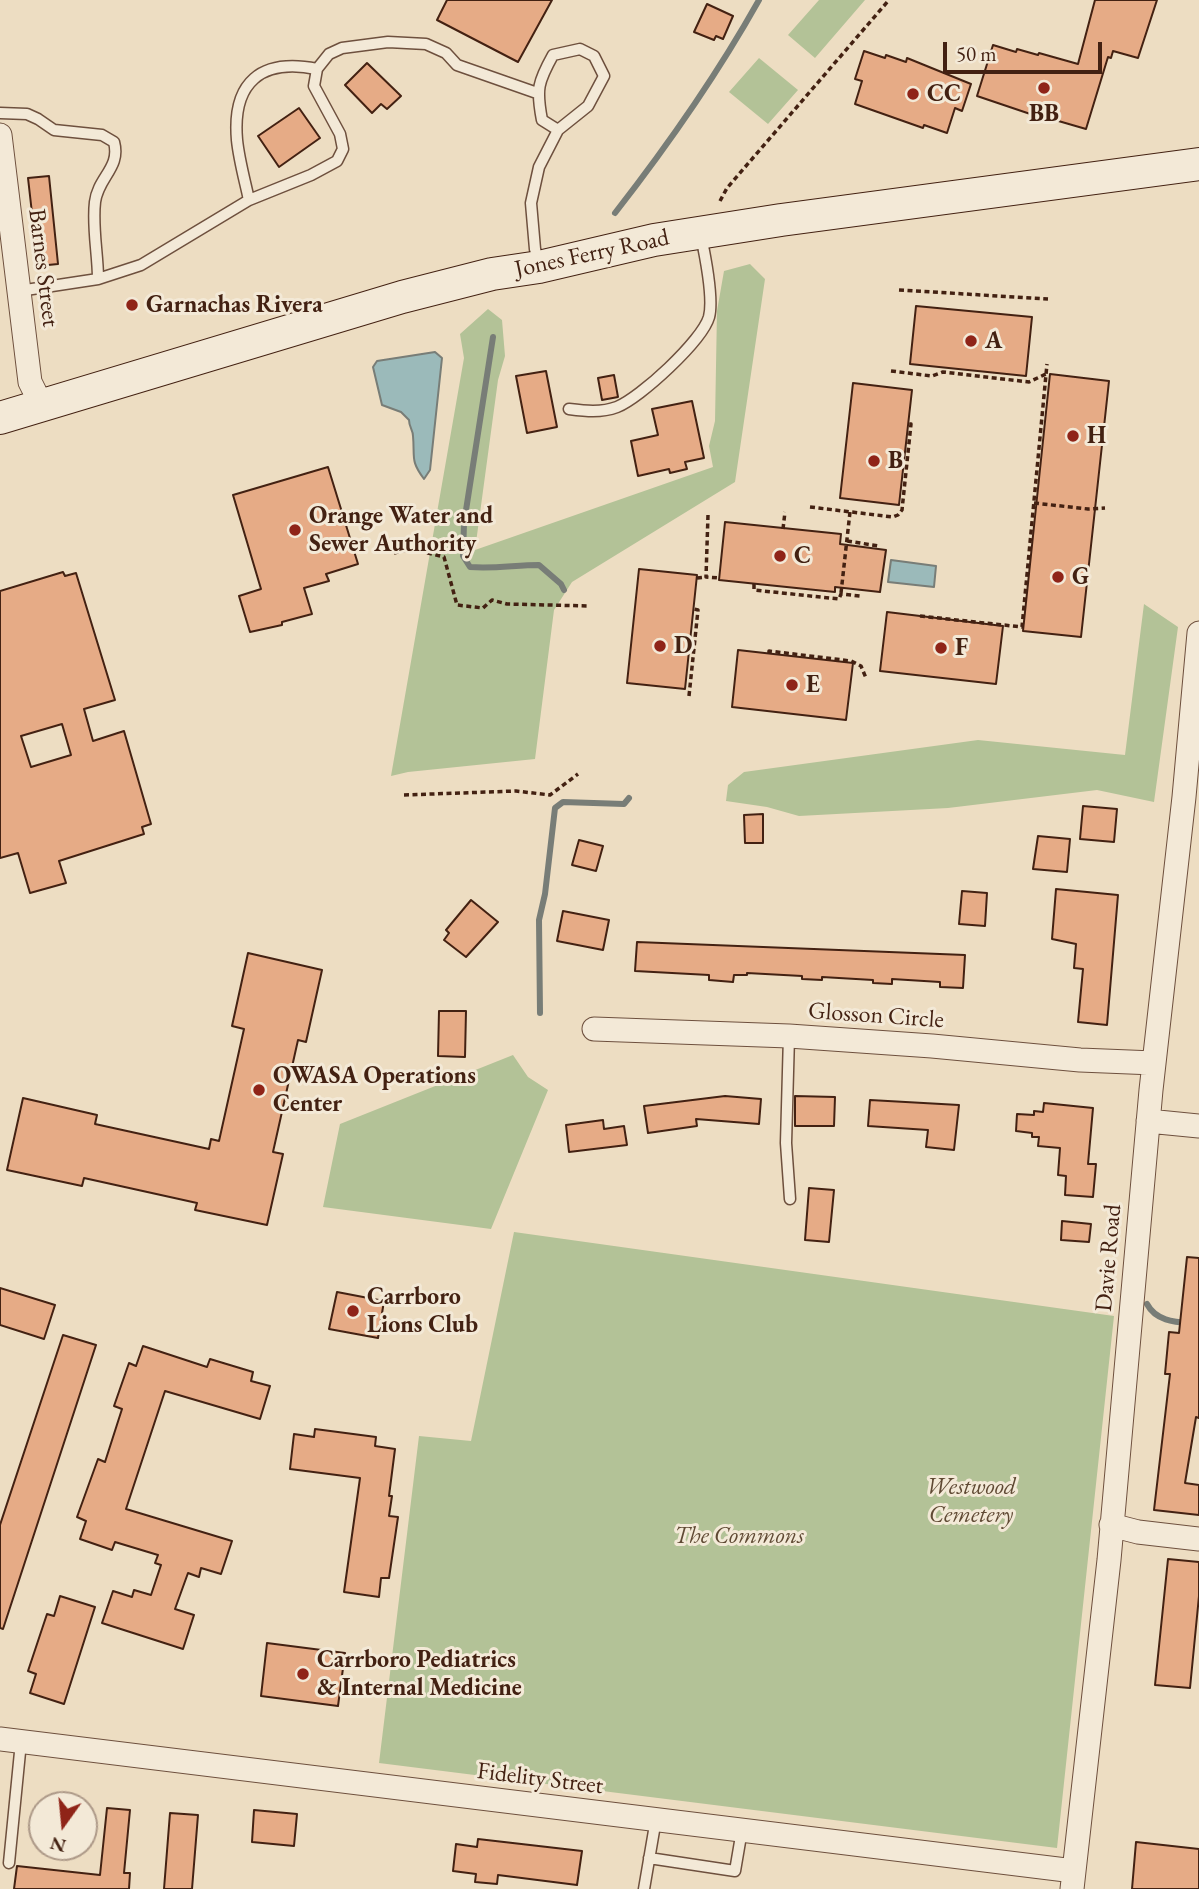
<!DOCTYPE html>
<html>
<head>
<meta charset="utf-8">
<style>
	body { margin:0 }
	#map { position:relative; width:1199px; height:1889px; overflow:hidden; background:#edddc2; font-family:"EB Garamond",serif }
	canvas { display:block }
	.north { position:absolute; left:28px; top:1791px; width:70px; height:70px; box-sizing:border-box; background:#f3e9d7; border:2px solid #ad9988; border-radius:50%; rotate:195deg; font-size:19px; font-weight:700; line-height:28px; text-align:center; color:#432112 }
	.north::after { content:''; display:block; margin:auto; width:24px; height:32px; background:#8f2418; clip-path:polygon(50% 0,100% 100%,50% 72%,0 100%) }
	.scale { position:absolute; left:943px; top:42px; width:159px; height:32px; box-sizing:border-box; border:4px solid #432112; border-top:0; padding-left:9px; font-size:21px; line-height:24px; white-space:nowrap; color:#432112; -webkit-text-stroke:5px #f3e9d7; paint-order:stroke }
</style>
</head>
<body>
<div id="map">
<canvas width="1199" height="1889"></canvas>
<div class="north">N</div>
<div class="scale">50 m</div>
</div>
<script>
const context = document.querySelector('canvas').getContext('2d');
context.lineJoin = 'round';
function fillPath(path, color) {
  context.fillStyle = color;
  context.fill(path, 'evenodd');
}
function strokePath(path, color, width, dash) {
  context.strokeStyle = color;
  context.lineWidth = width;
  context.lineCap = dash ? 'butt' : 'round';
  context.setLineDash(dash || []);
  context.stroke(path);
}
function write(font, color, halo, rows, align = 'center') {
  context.font = font + ' "EB Garamond",serif';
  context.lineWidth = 6;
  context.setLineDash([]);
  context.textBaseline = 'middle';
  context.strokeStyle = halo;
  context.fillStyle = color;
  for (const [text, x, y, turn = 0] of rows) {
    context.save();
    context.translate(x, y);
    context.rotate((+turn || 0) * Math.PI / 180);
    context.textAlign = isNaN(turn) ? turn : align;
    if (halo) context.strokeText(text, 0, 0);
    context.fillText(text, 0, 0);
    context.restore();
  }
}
const green = new Path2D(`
	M819 0H865L815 58 788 35Z
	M759 58 798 90 768 124 729 92Z
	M750 264 765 279 735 482 572 582 554 610 535 759 408 772 391 776 464 358 460 334 488 309 502 320 505 356 498 380 475 550 713 467 709 446 715 421 717 311 724 271Z
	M1144 604 1178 627 1154 802 1097 790 948 808 799 816 767 807 726 801 728 785 744 772 978 740 1125 755Z
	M513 1055 528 1077 548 1090 491 1229 323 1207 340 1124Z
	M514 1232 1114 1316 1057 1848 379 1763 419 1436 471 1441Z`);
const water = new Path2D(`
	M435 352 442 358 430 470 424 479C410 460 415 458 413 436 413 430 409 427 409 420L401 412 382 405 373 367 377 361Z
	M891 560 936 566 934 587 888 582Z`);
const stream = new Path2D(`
	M615 213C668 145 717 75 759 0
	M493 337 464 523 463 556 470 567C494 569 516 565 539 565L561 584 564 590
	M540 1013 539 920 545 894 555 808 563 802 624 804 629 798
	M1147 1304C1157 1323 1179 1322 1199 1324`);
const building = new Path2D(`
	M447 0H552L518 62 437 20Z
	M1095 0H1157L1138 58 1113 51 1111 58 1108 57 1086 129 1055 120 1054 122 977 96 993 45 1016 52 1017 49 1038 55 1039 53 1078 64Z
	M707 4 733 16 723 39 716 36 714 40 694 32Z
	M864 51 885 58 886 55 906 62 907 58 971 84 962 111 955 108 947 133 924 125 923 128 855 104 862 81 855 79Z
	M367 63 401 96 387 109 381 104 372 113 345 85Z
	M299 108 320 138 279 167 258 136Z
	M49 176 58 264 38 266 28 178Z
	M916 306 1032 317 1026 376 910 364Z
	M546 371 557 427 527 433 516 376Z
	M1050 374 1109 381 1081 637 1023 631Z
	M614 375 618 397 602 400 598 378Z
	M853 383 912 390 899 505 840 498Z
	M692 401 704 458 685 462 687 469 670 473 669 469 638 476 631 441 658 435 652 409Z
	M328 467 358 564 326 574 329 581 304 588 312 614 282 622V625L250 632 239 596 261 589 233 495Z
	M725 522 841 534 840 544 886 550 880 592 835 587V592L719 580Z
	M639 569 697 575 685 689 627 683Z
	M63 572 65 576 76 573 115 700 84 709 93 741 124 731 151 824 142 827 144 834 59 861 66 883 30 893 18 853 0 858V591ZM62 724 71 755 31 767 21 736Z
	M887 612 1003 626 996 684 880 671Z
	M738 650 853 663 846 720 732 707Z
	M1083 806 1117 809 1114 842 1080 839Z
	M763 814V843H745L744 815Z
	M1038 836 1070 839 1067 872 1033 869Z
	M579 840 603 846 596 871 572 865Z
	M1056 889 1118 895 1107 1025 1078 1022 1083 969 1074 968 1076 944 1052 939Z
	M962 891 987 893 985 926 959 924Z
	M471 900 498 922 466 957 444 940 449 933 446 930Z
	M563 911 609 920 603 950 557 941Z
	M637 942 965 955 963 988 940 987V982L892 979V984L873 983V980L822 977V980L802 979V976L747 973V975H734L733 982 709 980V975L635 971Z
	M248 953 322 970 306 1042 298 1040 273 1152 283 1154 267 1225 195 1210 197 1203 84 1178 82 1186 7 1170 23 1098 97 1115 95 1124 209 1149 211 1139 219 1141 244 1029 232 1026Z
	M439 1011H466L465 1057 438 1056Z
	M725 1096 761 1099 759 1124 696 1119 697 1126 648 1133 644 1106Z
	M795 1096 835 1097 834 1126H795Z
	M870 1100 959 1105 954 1150 926 1147 928 1130 868 1126Z
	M1044 1103 1093 1108 1088 1164H1096L1093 1197 1065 1195 1066 1176 1058 1175 1060 1148 1038 1146 1039 1137H1032V1133L1016 1131 1017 1114 1034 1115V1111L1043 1112Z
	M603 1120 604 1129 624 1126 627 1145 569 1152 566 1125Z
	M809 1188 834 1190 829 1242 805 1240Z
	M1062 1221 1091 1224 1089 1242 1061 1240Z
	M1187 1257 1199 1258V1418L1196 1417 1185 1483 1199 1485V1515L1154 1510 1170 1374H1165L1169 1332 1179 1333Z
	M0 1288 55 1305 44 1339 0 1325Z
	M337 1292 384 1301 378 1338 329 1329Z
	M63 1335 96 1345 3 1629 0 1628V1525Z
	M143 1346 207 1367 210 1359 253 1372 251 1381 270 1386 260 1419 165 1391 126 1509 232 1541 221 1574 201 1568 199 1577 188 1573 175 1609 194 1615 183 1649 102 1623 113 1591 132 1597 134 1590 151 1595 161 1565 155 1563 158 1555 115 1542 112 1550 80 1539 86 1521 77 1517 98 1459 105 1462 122 1409 114 1406 129 1363 136 1366Z
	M315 1429 376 1437 375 1446 395 1449 389 1496H392L389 1516 398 1517 389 1578H381L379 1597 344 1592 360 1478 290 1469 294 1434 314 1437Z
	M1168 1559 1199 1562V1596L1190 1688 1155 1685Z
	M60 1596 95 1607 64 1704 30 1693 36 1674 28 1671 47 1614 54 1616Z
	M267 1643 345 1653 338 1706 261 1696Z
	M107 1808 130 1810 124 1873H130L129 1889H14L17 1866 100 1875Z
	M254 1810 297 1814 294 1846 252 1842Z
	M170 1813 198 1815 192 1889H164Z
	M478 1839 582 1851 577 1885 498 1875 497 1884 475 1882 476 1874 453 1871 456 1844 477 1847Z
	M1136 1842 1199 1849V1889H1132Z`);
const path = new Path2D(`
	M720 201 727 188 889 0
	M899 290 1048 299
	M891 371 932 376 943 372 1029 382 1046 374
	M1034 503 1088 509 1105 508
	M810 507 893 517 898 515 902 510 911 424H908
	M708 515 706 577 719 578
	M783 529 785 512
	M847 541 879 546
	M394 553 412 549 444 557 457 605 483 608 492 600 507 604 590 606
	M697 578 706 577
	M754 584V590L839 599 841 594 860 596
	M841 593 850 512
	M920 616 1022 627 1047 364
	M769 653V651L851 661 861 666 866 678
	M689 696 698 610 694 609
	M404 795 516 791 550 795 578 774`);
const lane = new Path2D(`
	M0 113 27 114 38 119 54 130 102 135 114 142C121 168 98 177 95 202 92 227 98 254 98 279L19 291
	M249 200C245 181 239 160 237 140 232 82 261 58 317 69
	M539 264 535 249 531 203 539 167 558 130 588 106 604 76 594 56 580 49 553 55C538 82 536 89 542 120L558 130
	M98 279 141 265 249 200 311 175 337 161 343 149 340 134 314 86 317 69 329 54 342 48 388 42 426 44 446 53 457 65 537 93
	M569 409C585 411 601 413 617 407 640 398 702 341 709 317 714 298 705 255 701 236
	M789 1036 786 1143 790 1199
	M649 1858 735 1871 742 1830
	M9 1863 21 1742
	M644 1889 656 1819`);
const street = new Path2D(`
	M0 135 30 382 42 406
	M594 1029 789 1036 932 1046 1080 1060 1154 1063
	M1148 1121 1199 1126
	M1111 1525 1138 1532 1199 1539
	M0 1739 1074 1871
	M1072 1889 1109 1560 1151 1090 1184 797 1199 633`);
const secondary = new Path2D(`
	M0 418 402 297 492 274 539 267 654 240 781 220 1199 164`);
const markers = [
	[1044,88,7,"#8f2418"],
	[913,94,7,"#8f2418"],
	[132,305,7,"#8f2418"],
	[971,341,7,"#8f2418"],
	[1073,436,7,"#8f2418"],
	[874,461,7,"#8f2418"],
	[295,530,7,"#8f2418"],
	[780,556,7,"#8f2418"],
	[1058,577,7,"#8f2418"],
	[660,646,7,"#8f2418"],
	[941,648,7,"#8f2418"],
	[792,685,7,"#8f2418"],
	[259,1090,7,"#8f2418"],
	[353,1311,7,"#8f2418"],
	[303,1674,7,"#8f2418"]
];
const poiNames = [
	["CC",927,94],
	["BB",1044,114,"center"],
	["Garnachas Rivera",146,305],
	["A",985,341],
	["H",1087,436],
	["B",888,461],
	["Orange Water and",309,516],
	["Sewer Authority",309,544],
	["C",794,556],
	["G",1072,577],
	["D",674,646],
	["F",955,648],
	["E",806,685],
	["OWASA Operations",273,1076],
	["Center",273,1104],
	["Carrboro",367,1297],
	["Lions Club",367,1325],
	["Carrboro Pediatrics",317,1660],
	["& Internal Medicine",317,1688]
];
const streetNames = [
	["Jones Ferry Road",592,254,-12],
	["Barnes Street",43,268,83],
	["Glosson Circle",876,1016,4],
	["Davie Road",1109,1258,-85],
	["Fidelity Street",540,1779,7]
];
const parkNames = [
	["Westwood",971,1487],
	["Cemetery",971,1515],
	["The Commons",739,1536]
];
fillPath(green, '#b3c297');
fillPath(water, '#9bbaba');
strokePath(water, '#787d77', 2);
strokePath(stream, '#787d77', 6);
fillPath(building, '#e6ab86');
strokePath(building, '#432112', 2);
strokePath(lane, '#6e503e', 13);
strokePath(street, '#6e503e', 25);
strokePath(secondary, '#432112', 34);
strokePath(path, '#432112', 3.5, [5, 3.5]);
strokePath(lane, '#f3e9d7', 10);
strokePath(street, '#f3e9d7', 23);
strokePath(secondary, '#f3e9d7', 32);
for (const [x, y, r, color] of markers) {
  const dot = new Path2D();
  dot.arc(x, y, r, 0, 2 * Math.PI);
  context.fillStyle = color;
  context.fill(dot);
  strokePath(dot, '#f3e9d7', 2.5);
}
write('bold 24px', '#432112', '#f3e9d7', poiNames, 'left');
write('24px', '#432112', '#f3e9d7', streetNames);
write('italic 24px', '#5f4933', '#f3e9d7', parkNames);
</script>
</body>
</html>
